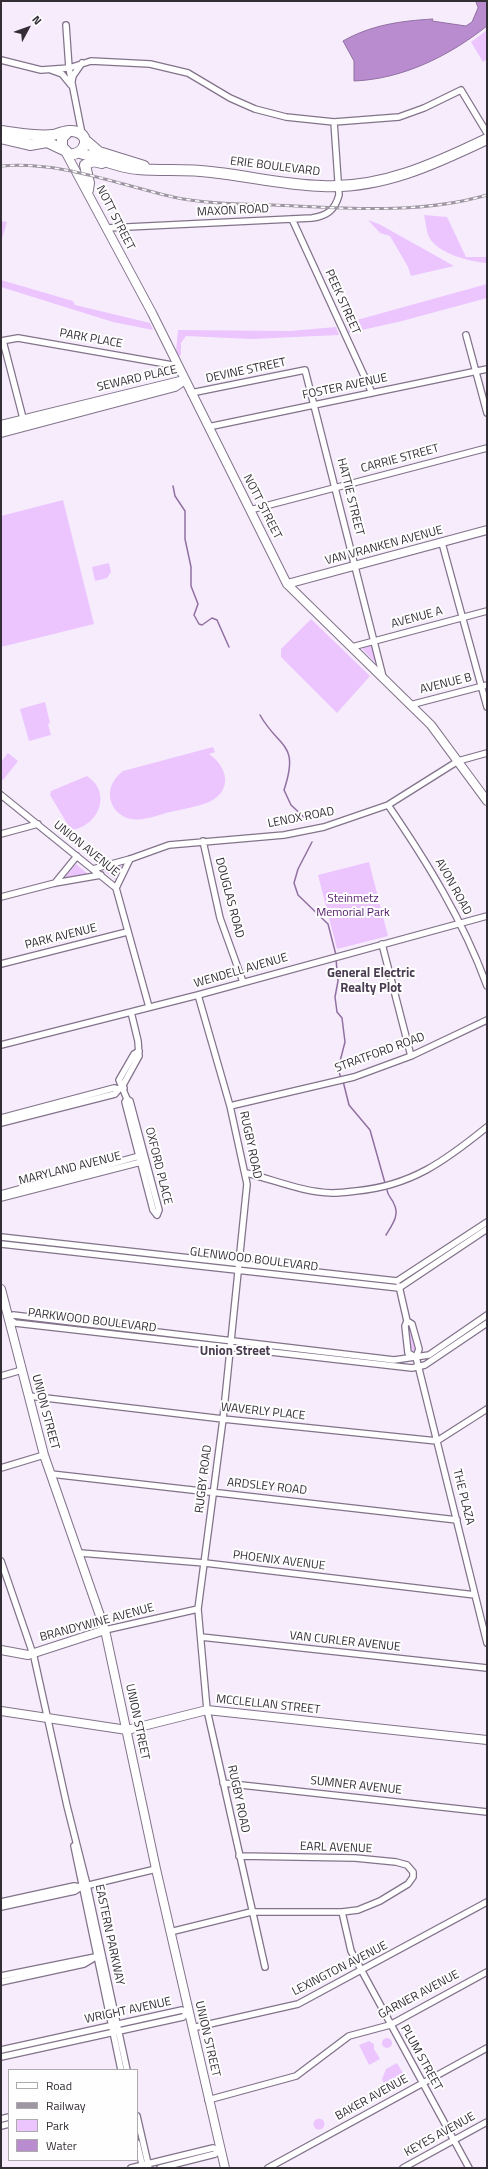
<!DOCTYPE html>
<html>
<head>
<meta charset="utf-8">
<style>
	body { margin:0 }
	#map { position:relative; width:488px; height:2169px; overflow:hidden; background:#f6ecfc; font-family:"Titillium Web",sans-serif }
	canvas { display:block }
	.frame { position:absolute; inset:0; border:2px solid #332d36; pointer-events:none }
	.legend { position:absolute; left:8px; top:2069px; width:130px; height:92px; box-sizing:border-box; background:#fefefe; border:1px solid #adaaae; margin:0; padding:5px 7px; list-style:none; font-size:12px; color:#332d36 }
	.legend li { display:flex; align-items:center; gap:8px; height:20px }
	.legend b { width:20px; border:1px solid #adaaae }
	.north { position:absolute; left:8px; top:8px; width:40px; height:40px; -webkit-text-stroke:3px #fefefe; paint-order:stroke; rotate:49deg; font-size:11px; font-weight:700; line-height:16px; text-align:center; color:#332d36 }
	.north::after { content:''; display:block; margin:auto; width:14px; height:18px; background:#332d36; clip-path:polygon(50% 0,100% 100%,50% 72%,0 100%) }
</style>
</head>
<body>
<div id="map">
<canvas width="488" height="2169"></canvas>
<div class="frame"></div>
<ul class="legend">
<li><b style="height:5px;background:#fff"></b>Road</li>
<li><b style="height:5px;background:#9e96a2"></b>Railway</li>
<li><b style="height:11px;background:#ecc5ff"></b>Park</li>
<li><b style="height:11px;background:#b98ccf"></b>Water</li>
</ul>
<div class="north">N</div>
</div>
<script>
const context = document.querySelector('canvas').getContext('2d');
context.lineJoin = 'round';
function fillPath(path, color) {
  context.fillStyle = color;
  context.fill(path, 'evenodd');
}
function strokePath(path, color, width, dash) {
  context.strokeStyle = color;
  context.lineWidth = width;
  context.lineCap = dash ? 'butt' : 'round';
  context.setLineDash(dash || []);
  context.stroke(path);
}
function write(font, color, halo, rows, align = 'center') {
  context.font = font + ' "Titillium Web",sans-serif';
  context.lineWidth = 4;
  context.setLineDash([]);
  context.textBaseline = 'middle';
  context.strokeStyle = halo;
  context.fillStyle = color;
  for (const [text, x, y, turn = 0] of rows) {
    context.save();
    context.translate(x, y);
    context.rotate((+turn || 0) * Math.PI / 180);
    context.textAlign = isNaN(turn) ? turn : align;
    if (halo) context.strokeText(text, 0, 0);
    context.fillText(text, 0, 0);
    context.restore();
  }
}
const green = new Path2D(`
	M487 30V59L483 62 471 42Z
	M424 215 447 217 466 257H487V263C470 262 437 253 429 237 426 231 426 222 424 215Z
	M368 220 379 224 454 266 411 276 408 267 390 236 380 233Z
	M1 221 7 222 1 242Z
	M1 280 73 301 75 305 146 322 150 323 153 330 113 322 1 287Z
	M487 284V298L402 321 349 333 346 323Z
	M336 327 339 335 252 339 186 336 181 343V355L179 356 176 352 178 330 290 331Z
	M63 500 94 624 1 647V516Z
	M109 563 111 572 107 578 95 581 92 567Z
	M311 619 370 676 337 713 281 657V649Z
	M372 644 377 663H376L362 649 364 647Z
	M45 702 50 723 48 724 51 735 29 741 20 709Z
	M213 747 215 752 209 754C228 767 233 791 209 802 197 807 183 809 170 812 158 815 144 821 131 819 120 817 111 808 110 797 109 786 115 777 123 771Z
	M8 753 18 761 3 780 1 778V762Z
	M87 776C113 793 98 827 71 830L50 795 51 791Z
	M369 862 388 936 337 949 318 875Z
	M76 864 88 874 62 880Z
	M118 865 122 867 116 880 104 871Z
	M410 1324 417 1351 415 1352 411 1350 407 1325Z
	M382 2043a5 5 0 1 1 10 0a5 5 0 1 1-10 0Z
	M369 2041 374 2044V2049L380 2059 369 2065 359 2045Z
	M397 2063 406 2078 405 2083 388 2092 382 2079 386 2069Z
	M313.5 2124a5.5 5.5 0 1 1 11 0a5.5 5.5 0 1 1-11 0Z`);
const water = new Path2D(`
	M476 1H487V26C449 56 403 79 354 81V61L343 41C371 25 400 21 433 19L432 21 466 26 472 22 478 8Z`);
const stream = new Path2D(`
	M173 486 175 496 185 511V539L191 567V586L198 604 194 615 199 624 202 625 212 618 217 620 229 647
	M260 715C279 749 300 742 284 790L291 805 307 820
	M312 842 298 869 294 883 298 895 328 924 336 955
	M336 959 338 981 335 997 337 1012 342 1018 345 1042 338 1069 341 1078
	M343 1081 349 1105 370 1130 385 1183
	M386 1235C392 1225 400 1215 394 1204 392 1198 388 1197 387 1190`);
const street = new Path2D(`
	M66 25 69 68 82 134
	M1 60 41 70 69 68 91 61 150 64 188 73 230 98 255 109 286 117 334 122 399 117 424 108 461 90 487 133
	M51 70 62 74 71 85
	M72 81 73 76 82 63
	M292 219 372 393
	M107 228 312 218C327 216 335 210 339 195L334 122
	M466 335 487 413
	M1 341 18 338 178 366
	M3 341 24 422
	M191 393 305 370 383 677
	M208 427 487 369
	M250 510 487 448
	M442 543 487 707
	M352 647 487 611
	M410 705 487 685
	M1 795 116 888 149 1007
	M388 805C427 862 463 920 487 986
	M1 834 38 824
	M203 841 220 918 243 982
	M93 869 130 859 169 845 284 835 324 827 388 805 458 761 487 753
	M55 883 77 856
	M116 888 130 859
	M1 897 55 883 101 875
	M382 944 411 1056
	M1 964 127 932
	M198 995 230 1106 247 1184 223 1419 198 1609 207 1710 265 1967
	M1 1045 198 995 487 916
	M139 1051 134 1054 119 1080 127 1099 130 1101 159 1210 157 1215
	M123 1085 139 1056 138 1041 131 1012
	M127 1099 125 1102 153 1210 157 1215
	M230 1106 354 1077 411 1056 487 1020
	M1 1118 114 1088 119 1089 124 1088
	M1 1123 115 1094 119 1089
	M246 1173C275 1180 302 1192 332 1193 339 1193 348 1192 356 1191 411 1186 445 1161 487 1127
	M1 1194 143 1155
	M1 1198 145 1161
	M1 1237 397 1281 487 1222
	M1 1244 399 1288 487 1229
	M399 1286 407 1321 405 1326 408 1353 415 1357
	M487 1315 429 1355 394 1360 13 1315 8 1318 15 1323 412 1368 425 1365 487 1323
	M407 1321 412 1324 419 1349 416 1357 487 1643
	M1 1376 22 1370
	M29 1396 223 1419 437 1441 487 1409
	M1 1468 44 1455
	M51 1474 457 1520
	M80 1553 205 1563 475 1595
	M1 1561 34 1657 67 1806 87 1885 127 2070
	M105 1630 198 1609
	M201 1637 487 1668
	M223 1783 487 1812
	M74 1846 121 2070
	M1 1902 74 1886 81 1887
	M1 1907 75 1891 81 1887 156 1869
	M342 1912 351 1951 469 2168
	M170 1932 251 1912H342L358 1910 380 1901 408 1884 413 1877V1872L407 1865 396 1862 355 1858 239 1856
	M1 1976 100 1956
	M1 1982 84 1964 94 1958
	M192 2028 298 2004 487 1902
	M1 2050 182 2010 188 2012
	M1 2057 183 2017 188 2012
	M208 2100 296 2076 349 2036 390 2025 487 1972
	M137 2116 149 2168
	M1 2119 9 2117
	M1 2126 9 2124
	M137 2143 143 2168
	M131 2168 213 2148 220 2150
	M160 2168 215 2154 220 2150
	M268 2168 487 2048
	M403 2168 487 2122`);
const secondary = new Path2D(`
	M66 153 152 313 287 584 431 725 487 801
	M1 425 180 381
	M1 433 175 387 185 380
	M287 584 487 530
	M1 1289 44 1455 105 1630 156 1869 225 2168
	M1 1650 28 1655 105 1630
	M1 1711 127 1730 207 1710 487 1740`);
const highway = new Path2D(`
	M1 131C18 133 36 137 53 135 61 133 69 129 77 132 92 137 84 156 69 154L62 147V138L69 131
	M1 138 30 145 47 142 64 150
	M85 140 99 152 144 166
	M80 153C98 158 119 168 138 169 162 171 187 169 211 172 248 176 285 185 322 186 381 189 435 164 487 139
	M88 190 89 183 85 165 93 161 102 163`);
const rail = new Path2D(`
	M1 166C61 161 116 184 173 197 206 204 239 204 273 205 344 208 418 215 487 195`);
const streetNames = [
	["ERIE BOULEVARD",275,167,7],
	["MAXON ROAD",233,211,-3],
	["NOTT STREET",115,218,63],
	["PEEK STREET",342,302,66],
	["PARK PLACE",91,339,10],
	["DEVINE STREET",246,371,-12],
	["SEWARD PLACE",137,379,-13],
	["FOSTER AVENUE",345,387,-12],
	["CARRIE STREET",400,459,-15],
	["HATTIE STREET",350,497,76],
	["NOTT STREET",262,507,63],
	["VAN VRANKEN AVENUE",384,546,-15],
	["AVENUE A",417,618,-15],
	["AVENUE B",446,684,-14],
	["LENOX ROAD",301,818,-11],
	["UNION AVENUE",86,849,39],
	["AVON ROAD",453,887,61],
	["DOUGLAS ROAD",229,898,75],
	["PARK AVENUE",61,937,-14],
	["WENDELL AVENUE",241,971,-16],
	["STRATFORD ROAD",380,1053,-20],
	["RUGBY ROAD",250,1145,78],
	["OXFORD PLACE",158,1166,76],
	["MARYLAND AVENUE",70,1169,-14],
	["GLENWOOD BOULEVARD",254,1260,7],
	["PARKWOOD BOULEVARD",92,1321,7],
	["UNION STREET",45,1412,75],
	["WAVERLY PLACE",263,1412,6],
	["RUGBY ROAD",204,1479,-83],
	["ARDSLEY ROAD",267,1487,6],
	["THE PLAZA",463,1497,76],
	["PHOENIX AVENUE",279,1561,7],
	["BRANDYWINE AVENUE",97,1623,-15],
	["VAN CURLER AVENUE",345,1642,6],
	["MCCLELLAN STREET",268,1705,6],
	["UNION STREET",137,1722,78],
	["SUMNER AVENUE",356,1786,6],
	["RUGBY ROAD",238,1799,78],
	["EARL AVENUE",336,1848,2],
	["EASTERN PARKWAY",109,1935,78],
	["LEXINGTON AVENUE",340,1969,-27],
	["GARNER AVENUE",419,1995,-28],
	["WRIGHT AVENUE",128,2011,-12],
	["UNION STREET",207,2039,77],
	["PLUM STREET",421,2058,61],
	["BAKER AVENUE",372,2098,-29],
	["KEYES AVENUE",440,2135,-29]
];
const parkNames = [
	["Steinmetz",353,899],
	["Memorial Park",353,913]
];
const neighbourhoodNames = [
	["General Electric",371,974],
	["Realty Plot",371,989],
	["Union Street",235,1352]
];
fillPath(green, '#ecc5ff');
fillPath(water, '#b98ccf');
strokePath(water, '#9170a1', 1);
strokePath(stream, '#9170a1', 1.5);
strokePath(street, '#82738a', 8);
strokePath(secondary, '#82738a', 10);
strokePath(highway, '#82738a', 12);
strokePath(street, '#fff', 5.5);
strokePath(secondary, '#fff', 8);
strokePath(highway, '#fff', 10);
strokePath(rail, '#9e96a2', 3);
strokePath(rail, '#fefefe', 1.5, [4.5]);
write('12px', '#332d36', '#fefefe', streetNames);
write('12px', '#511769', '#fefefe', parkNames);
write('bold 13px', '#4a3c51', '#fefefe', neighbourhoodNames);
</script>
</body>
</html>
